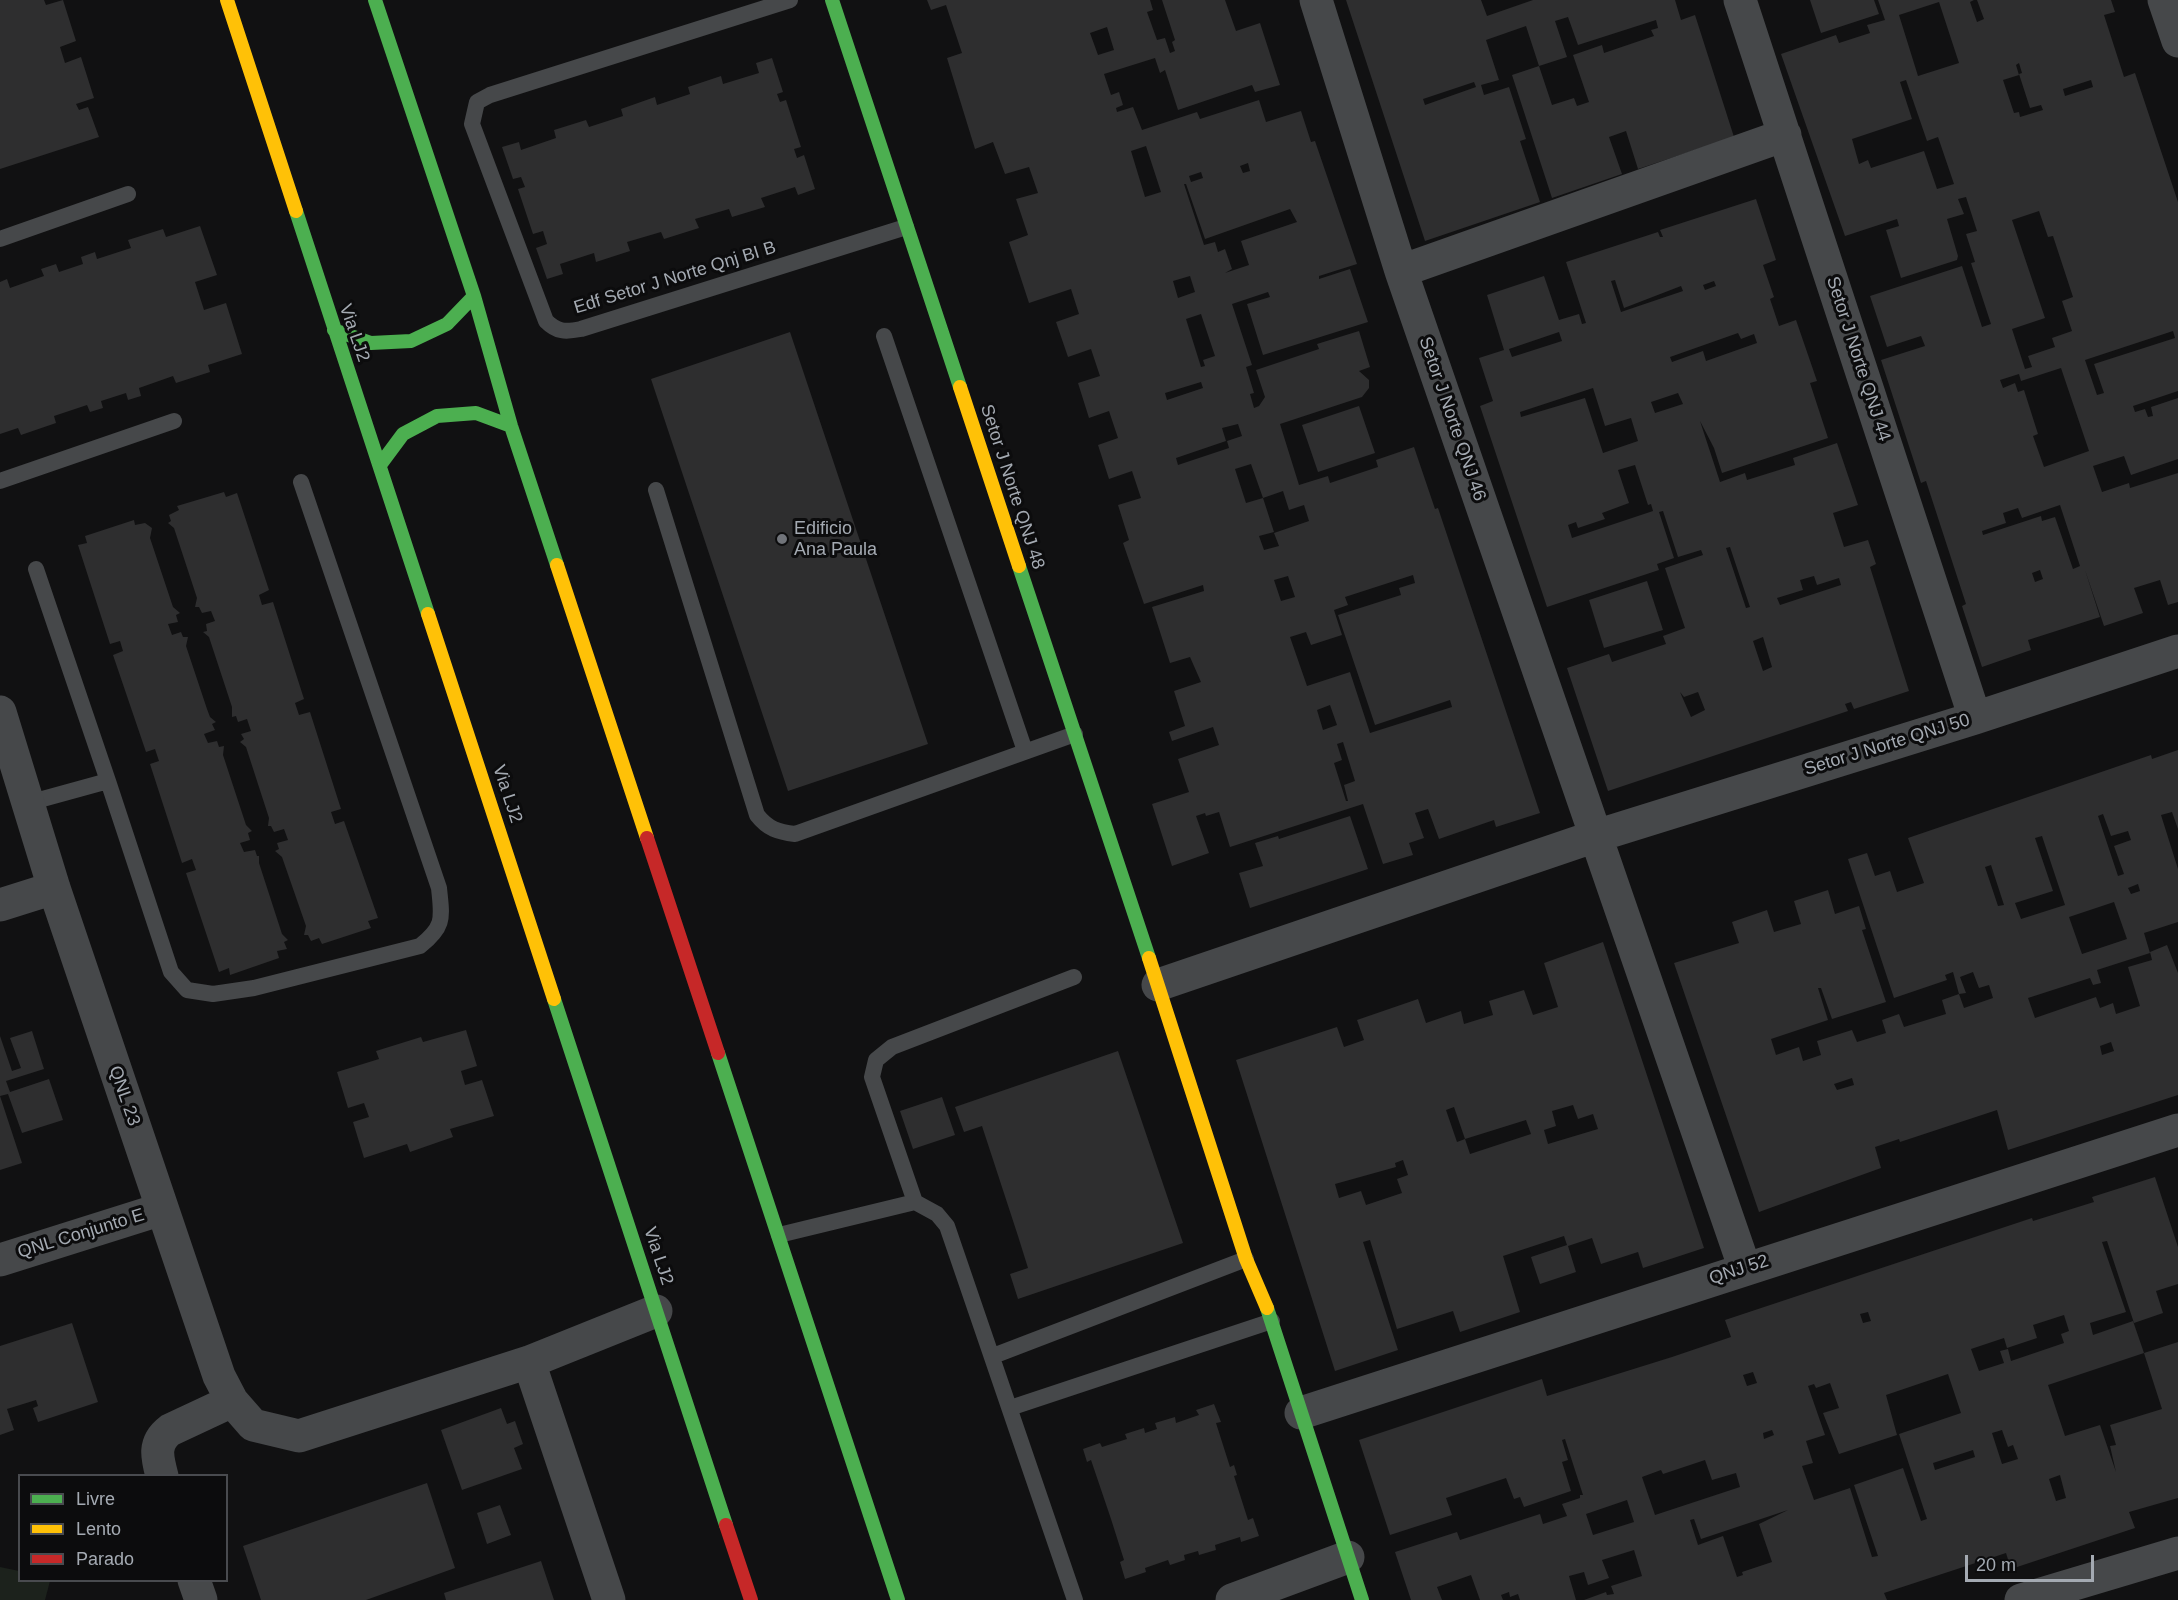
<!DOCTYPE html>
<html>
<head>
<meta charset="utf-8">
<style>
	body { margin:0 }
	#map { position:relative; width:2178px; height:1600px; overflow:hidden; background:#111112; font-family:Arial,sans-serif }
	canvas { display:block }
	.legend { position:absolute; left:18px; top:1474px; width:210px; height:108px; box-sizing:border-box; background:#0c0c0d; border:2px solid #494b4f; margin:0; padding:8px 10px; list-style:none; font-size:18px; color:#a4aab2 }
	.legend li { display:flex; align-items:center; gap:12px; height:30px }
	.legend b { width:30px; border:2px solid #494b4f }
	.scale { position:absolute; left:1965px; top:1555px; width:129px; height:27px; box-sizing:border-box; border:3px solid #a4aab2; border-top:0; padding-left:8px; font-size:18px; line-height:21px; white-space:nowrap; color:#a4aab2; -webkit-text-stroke:4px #0c0c0d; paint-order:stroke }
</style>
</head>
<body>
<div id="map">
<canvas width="2178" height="1600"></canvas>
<ul class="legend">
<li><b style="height:8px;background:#4caf50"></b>Livre</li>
<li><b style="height:8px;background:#ffc107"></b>Lento</li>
<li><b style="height:8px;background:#c62828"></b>Parado</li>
</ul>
<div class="scale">20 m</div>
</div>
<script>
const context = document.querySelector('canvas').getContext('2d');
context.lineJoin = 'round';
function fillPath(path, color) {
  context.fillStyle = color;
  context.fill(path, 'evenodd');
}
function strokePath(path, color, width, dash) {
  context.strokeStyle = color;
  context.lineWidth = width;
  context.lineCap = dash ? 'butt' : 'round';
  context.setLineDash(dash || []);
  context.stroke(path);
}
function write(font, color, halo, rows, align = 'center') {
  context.font = font + ' Arial,sans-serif';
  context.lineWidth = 6;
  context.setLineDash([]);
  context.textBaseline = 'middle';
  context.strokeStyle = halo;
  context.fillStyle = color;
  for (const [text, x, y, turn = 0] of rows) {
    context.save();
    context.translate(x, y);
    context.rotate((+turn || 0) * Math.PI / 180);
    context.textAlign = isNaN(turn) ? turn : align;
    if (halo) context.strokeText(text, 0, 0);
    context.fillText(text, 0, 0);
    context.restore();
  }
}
const green = new Path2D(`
	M0 1567 19 1571 20 1580 50 1581 45 1600H0Z`);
const building = new Path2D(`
	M0 0H44L46 5 63 0 76 41 60 47 65 63 81 57 94 98 76 104 79 110 88 107 99 137 0 169Z
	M927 0H1150L1153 10 1147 12 1157 40 1165 38 1170 53 1175 51 1172 42 1175 40 1162 0H1225L1236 31 1260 23 1280 85 1255 92 1252 85 1178 110 1165 70 1160 73 1155 58 1104 74 1111 95 1119 92 1123 105 1116 108 1117 112 1133 107 1142 130 1197 112 1200 119 1259 100 1266 122 1301 111 1311 142 1315 141 1357 264 1319 276V279L1350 269 1368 322 1263 355 1247 304 1270 297 1268 292 1232 304 1252 365 1246 367 1254 393 1250 394 1254 408 1259 406 1265 397 1256 370 1319 349 1317 344 1359 331 1370 367 1359 371 1369 380V388L1362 397 1280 424 1299 485 1328 476 1330 483 1378 467 1376 460 1414 447 1435 509 1438 508 1540 813 1496 827 1494 820 1439 839 1428 809 1415 813 1424 838 1409 843 1413 855 1383 864 1363 804 1230 847 1219 812 1206 816 1205 813 1196 816 1209 853 1172 866 1152 804 1189 792 1178 759 1219 745 1213 727 1172 741 1169 732 1185 726 1174 691 1201 682 1190 657 1170 663 1152 607 1204 591 1203 585 1144 604 1123 543 1129 540 1118 505 1141 498 1132 471 1109 479 1098 445 1118 438 1109 411 1089 418 1078 383 1100 376 1091 349 1068 357 1056 322 1079 314 1071 289 1029 303 1009 242 1028 235 1016 199 1038 193 1029 167 1005 174 993 142 975 149 947 58 962 53 946 5 931 10ZM1107 27 1114 50 1098 55 1090 33ZM1146 146 1161 192 1145 197 1131 151ZM1248 163 1250 171 1243 173 1240 166ZM1201 172 1203 178 1191 182 1189 176ZM1184 184H1186L1205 239 1290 209 1297 222 1241 241 1249 265 1225 273 1232 269 1225 249 1218 252 1215 242 1204 245ZM1190 276 1195 292 1178 298 1173 281ZM1201 314 1215 356 1203 360 1205 366 1201 367 1186 319ZM1201 382 1203 388 1167 400 1165 393ZM1238 424 1242 436 1227 441 1229 448 1178 465 1176 458 1226 441 1222 428ZM1251 464 1263 498 1283 491 1289 510 1304 505 1309 521 1274 533 1279 546 1264 550 1259 536 1274 532 1263 498 1246 503 1235 469ZM1413 575 1415 583 1399 588 1401 595 1338 615 1375 725 1450 700 1452 707 1370 733 1350 672 1307 686 1290 637 1306 632 1311 645 1342 635 1334 610 1348 605 1345 597ZM1288 576 1295 597 1281 601 1274 580ZM1330 705 1337 725 1323 730 1317 710ZM1343 742 1355 781 1344 785 1348 801H1346L1334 763 1342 760 1337 744Z
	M1346 0H1481L1487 16 1533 0H1675L1681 20 1695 15 1734 137 1638 169 1626 131 1609 137 1622 174 1552 198 1512 75 1539 66 1526 26 1486 40 1499 80 1481 85 1484 95 1509 87 1526 139 1520 141 1540 202 1425 241ZM1568 17 1578 45 1656 20 1658 28 1651 30 1654 36 1604 53 1602 45 1573 55 1589 102 1577 106 1574 98 1552 105 1539 66 1567 57 1555 21ZM1474 82 1476 87 1425 105 1423 99Z
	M1810 0H1874L1879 14 1821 33Z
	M1878 0H1974L1970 2 1977 22 1984 19 1977 0H2111L2115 12 2104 15 2124 77 2135 73 2178 202V391L2133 406 2135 412 2145 409 2148 417 2153 416 2151 407 2178 398V459L2131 475 2124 456 2093 466 2102 492 2129 483 2130 488 2178 473V602L2168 605 2160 580 2134 588 2143 613 2104 626 2085 570 2100 617 2028 640 2031 650 1982 667 1962 606 1966 604 1926 481 1921 483 1881 360 1925 346 1921 336 1887 347 1870 296 1962 266 1982 327 1991 324 1971 263 1975 262 1966 234 1977 231 1966 197 1958 199 1964 214 1947 219 1958 256 1957 260 1901 278 1886 230 1899 226 1897 219 1845 236 1781 54 1836 35 1839 43 1870 33 1867 25 1885 20ZM1939 2 1959 63 1918 76 1899 15ZM2019 63 2022 73 2019 74 2030 108 2041 105 2043 110 2020 117 2019 112 2014 113 2003 80 2019 75 2016 65ZM1906 80 1927 141 1938 137 1954 184 1937 189 1924 151 1871 168 1868 160 1859 164 1852 139 1912 119 1900 82ZM2091 80 2093 87 2065 96 2063 89ZM2039 211 2048 237 2053 236 2073 297 2062 301 2072 331 2052 338 2055 347 2028 356 2032 367 2025 369 2012 329 2045 318 2012 220ZM2173 331 2175 338 2094 364 2104 393 2097 395 2085 360ZM2061 368 2089 451 2044 467 2033 436 2038 434 2024 390 2018 392 2015 383 2003 388 2000 380 2019 374 2021 381ZM2060 505 2080 566 2073 569 2055 517 2042 521 2041 516 1983 535 1982 531 2006 523 2003 513 2018 508 2022 518ZM2040 570 2043 579 2035 582 2032 573Z
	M772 58 783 92 777 94 780 102 786 100 801 147 794 149 797 158 804 155 815 189 798 195 795 187 761 198 765 207 732 217 729 209 695 219 699 228 664 239 661 232 627 242 630 251 596 262 594 253 560 264 563 274 547 279 536 248 547 244 543 231 533 234 518 189 525 187 521 177 513 179 502 147 519 142 521 150 556 138 554 130 586 120 589 127 623 116 621 109 655 97 657 105 690 94 688 87 721 76 723 84 759 73 756 63Z
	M1756 199 1776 260 1763 265 1774 297 1770 299 1779 326 1796 320 1817 381 1810 383 1828 438 1722 473 1714 448 1700 421 1720 482 1745 473 1747 480 1795 465 1793 458 1837 443 1858 505 1833 513 1844 547 1868 540 1876 564 1870 567 1909 691 1854 709 1851 702 1845 704 1848 711 1608 791 1567 668 1609 654 1612 662 1666 644 1663 636 1685 628 1665 568 1703 555 1701 550 1678 557 1663 511 1659 512 1674 558 1657 564 1659 570 1547 607 1480 406 1493 401 1479 358 1504 350 1487 295 1544 276 1559 320 1579 314 1582 324 1586 323 1566 262 1658 232 1660 237H1663L1660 230ZM1615 280 1624 308 1681 286 1683 291 1621 312 1611 281ZM1714 281 1716 286 1705 290 1703 285ZM1559 332 1562 341 1512 357 1509 349ZM1738 333 1741 339 1754 334 1757 343 1706 361 1703 351 1672 362 1670 357ZM1593 388 1605 426 1631 418 1638 441 1603 453 1585 398 1521 417 1520 412ZM1678 393 1683 404 1655 413 1651 402ZM1635 465 1648 505 1651 504 1653 511 1572 538 1568 525 1576 522 1578 528 1605 519 1602 513 1629 503 1618 470ZM1730 547 1750 607 1746 608 1726 548ZM1814 576 1817 585 1839 578 1841 585 1780 605 1777 598 1803 590 1800 580ZM1763 637 1772 667 1763 671 1753 641ZM1680 692 1684 697 1698 692 1705 710 1691 717Z
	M200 226 217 275 195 282 204 310 226 303 242 354 208 365 210 372 176 383 173 376 139 388 141 396 128 400 126 393 101 401 103 408 90 412 87 405 54 416 56 423 21 435 18 428 0 434V282L7 279 10 288 44 276 41 269 56 264 59 272 83 264 81 257 95 252 97 259 131 248 128 240 163 229 166 237Z
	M790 332 928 744 788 791 651 379Z
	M1359 406 1375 453 1318 472 1302 425Z
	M224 492 226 497 237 493 269 590 259 595 262 605 273 602 304 699 295 703 299 715 310 712 341 809 331 812 335 824 344 821 378 918 368 921 371 928 322 944 319 938 311 941 308 935H304L306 926 282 857 275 851 279 849 277 843 288 840 284 829 274 832 271 826H268L269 818 246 747 240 742 244 739 241 734 251 731 247 719 238 722 236 716 232 717V707L209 637 203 632 207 631 206 624 215 621 211 611 202 613 199 607H195L197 598 174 528 168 523 171 521 169 515 179 510 177 506Z
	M134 520 135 525 145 523 152 528 150 538 173 607 180 613 176 615 178 622 168 624 172 635 181 632 183 637H188L186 646 207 709 210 717 216 722 212 724 215 730 204 734 208 743 217 741 219 747 224 746 223 755 246 825 252 831 248 833 250 840 240 843 244 852 255 850 257 856H259V863L282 934 288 940 284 942 287 949 277 951 279 958 230 975 229 968 219 972 186 873 196 870 192 859 182 863 150 764 159 761 155 749 146 752 113 655 123 651 120 641 110 644 78 545 87 543 85 536Z
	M1647 581 1663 630 1604 648 1589 600Z
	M2178 750V829L2172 812 2161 815 2178 869V922L2144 933 2150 953 2097 970 2101 983 2093 985 2090 978 2028 998 2035 1018 2096 997 2100 1008 2113 1003 2116 1014 2140 1006 2128 967 2152 960 2150 952 2167 945 2178 973V1095L2008 1150 1997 1110 1900 1142 1899 1139 1875 1147 1881 1168 1759 1212 1674 963 1739 943 1732 922 1767 910 1774 932 1801 924 1794 901 1828 890 1835 914 1859 906 1866 929 1862 930 1886 1002 1832 1019 1821 988H1818L1828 1020 1771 1039 1776 1055 1799 1047 1803 1061 1821 1055 1817 1041 1852 1030 1857 1042 1886 1033 1882 1020 1899 1014 1904 1027 1946 1014 1942 1000 1959 994 1964 1008 1993 998 1989 985 1979 988 1973 972 1960 977 1966 993 1959 994 1953 972 1945 975 1947 980 1894 998 1848 859 1867 853 1875 876 1890 871 1897 892 1924 883 1908 838 2151 755 2152 759ZM2103 814 2111 836 2128 831 2131 840 2114 846 2124 874 2118 876 2098 816ZM2042 836 2065 905 2021 919 2015 903 2053 891 2035 838ZM1991 865 2004 905 1998 906 1985 867ZM2138 884 2140 891 2131 894 2128 888ZM2114 902 2127 939 2082 954 2069 917ZM2111 1042 2114 1051 2102 1055 2100 1046ZM1852 1078 1854 1085 1837 1090 1834 1084Z
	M1350 816 1368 869 1250 908 1239 873 1263 866 1255 843 1278 836 1279 839Z
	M1603 942 1704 1248 1643 1268 1638 1252 1601 1264 1592 1238 1568 1246 1576 1272 1540 1284 1531 1257 1567 1245 1564 1236 1503 1256 1520 1312 1460 1332 1453 1311 1397 1329 1370 1240 1363 1242 1398 1350 1335 1371 1236 1060 1337 1027 1344 1047 1364 1040 1357 1020 1418 999 1426 1023 1461 1011 1464 1024 1493 1015 1489 1001 1524 990 1533 1015 1558 1007 1544 963ZM1573 1105 1578 1119 1593 1114 1598 1129 1548 1144 1544 1130 1556 1126 1552 1111ZM1454 1107 1465 1139 1526 1120 1531 1134 1470 1154 1465 1139 1457 1142 1446 1110ZM1403 1160 1408 1175 1397 1179 1402 1193 1366 1205 1361 1191 1339 1198 1335 1184 1396 1167 1395 1163Z
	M466 1030 477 1066 461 1071 465 1085 482 1080 494 1116 450 1129 453 1137 410 1152 407 1144 364 1158 353 1122 369 1117 364 1103 348 1108 337 1072 379 1059 376 1051 421 1037 423 1042Z
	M32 1031 44 1069 6 1081 10 1092 49 1079 63 1120 22 1133 8 1094 0 1096 22 1163 0 1170V1036L12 1071 21 1068 10 1038Z
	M1118 1051 1183 1243 1018 1299 1010 1274 1028 1268 1018 1236 982 1126 964 1132 955 1107Z
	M942 1097 955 1135 913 1149 900 1111Z
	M2155 1177 2178 1247V1284L2156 1291 2163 1313 2134 1323 2107 1241 2102 1242 2126 1312 2090 1323 2093 1335 2133 1321 2144 1353 2048 1385 2065 1436 2100 1425 2116 1472 2110 1446 2116 1445 2110 1425 2162 1409 2144 1353 2178 1342V1498L2129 1512 2135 1528 2011 1569 2006 1553 1884 1593 1887 1600H1584L1606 1592 1607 1595 1614 1594 1611 1586 1642 1576 1634 1550 1602 1560 1609 1578 1588 1585 1584 1572 1569 1576 1576 1600H1520L1518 1594 1510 1597 1509 1592 1501 1595 1503 1600H1480L1471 1575 1437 1587 1442 1600H1411L1395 1552 1457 1532 1460 1540 1540 1514 1543 1524 1567 1516 1562 1504 1580 1498V1495H1583L1565 1439 1562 1440 1568 1460 1562 1462 1571 1491 1524 1507 1520 1497 1514 1499 1506 1478 1446 1498 1452 1515 1390 1535 1359 1440 1542 1379 1547 1396 1672 1357 1731 1337 1725 1320 2032 1218 2033 1221 2094 1202 2092 1197ZM1868 1312 1871 1321 1863 1323 1860 1314ZM2064 1315 2069 1331 2061 1334 2064 1343 2011 1361 2008 1349 2000 1351 2004 1363 1979 1371 1971 1349 2004 1338 2007 1348 2037 1338 2033 1325ZM1753 1372 1757 1383 1747 1386 1743 1375ZM1948 1374 1961 1413 1899 1434 1927 1519 1921 1521 1903 1468 1854 1485 1878 1556 1872 1557 1850 1488 1814 1500 1802 1466 1813 1463 1806 1441 1825 1435 1808 1386 1814 1384 1816 1388 1830 1383 1839 1408 1823 1413 1839 1454 1897 1435 1886 1395ZM1772 1430 1774 1435 1764 1439 1763 1433ZM2002 1430 2008 1447 2013 1445 2018 1459 2002 1464 1992 1433ZM1973 1450 1975 1457 1935 1470 1933 1463ZM1705 1460 1712 1480 1736 1473 1740 1487 1655 1515 1642 1477 1661 1470 1663 1474ZM2060 1475 2066 1498 2056 1501 2049 1479ZM1627 1500 1634 1522 1593 1535 1586 1514ZM1788 1510 1759 1524 1772 1562 1742 1572 1743 1575 1737 1577 1723 1536 1698 1545 1690 1520 1694 1519 1701 1539Z
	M72 1323 98 1402 38 1422 33 1408 38 1406 36 1400 7 1409 14 1430 0 1435V1346Z
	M1214 1404 1221 1422 1216 1423 1230 1467 1234 1465 1237 1475 1234 1476 1248 1520 1253 1518 1259 1536 1241 1542 1240 1537 1215 1545 1216 1550 1199 1555 1198 1551 1184 1555 1185 1560 1170 1565 1168 1560 1145 1568 1146 1572 1125 1579 1120 1562 1124 1560 1111 1519 1091 1460 1087 1462 1083 1449 1100 1443 1102 1447 1127 1439 1125 1434 1144 1428 1145 1433 1157 1429 1155 1423 1175 1417 1176 1423 1199 1415 1196 1410Z
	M501 1408 507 1424 515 1421 523 1444 514 1448 522 1469 462 1490 441 1430Z
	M427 1483 455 1568 366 1600H261L243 1546Z
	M500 1505 511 1535 487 1544 477 1513Z
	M541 1561 554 1600H446L444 1593Z`);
const lane = new Path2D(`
	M790 0 490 95 477 102 472 124 546 321C557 332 565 332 581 329L906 227
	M0 239 128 194
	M884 336 1025 751
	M0 481 174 421
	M656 490 757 815C768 829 778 832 795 834L1075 734
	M36 569 108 781
	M28 803 108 781 171 972 187 990 213 994 254 988 420 946C445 926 442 918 439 888L301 482
	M1074 977 892 1047 876 1060 872 1077 915 1202 937 1214 947 1226 1075 1600
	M779 1235 915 1202
	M993 1356 1246 1259
	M1010 1408 1272 1321`);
const street = new Path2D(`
	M1316 0 1401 271 1745 1269
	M1740 0 1975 718
	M2164 0 2178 41
	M1401 271 1785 135
	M0 712 54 888 219 1376 232 1401 253 1425 299 1436 529 1362 656 1311
	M0 905 54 888
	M1158 985 1596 836 1975 718 2178 651
	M0 1260 162 1209
	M529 1362 609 1600
	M1301 1413 2178 1130
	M162 1476C157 1457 153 1443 170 1430L232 1401
	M194 1580 201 1600
	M1232 1600 1348 1557
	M2021 1600 2178 1553`);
const fast = new Path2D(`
	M375 0 474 296 511 426 557 565
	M832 0 960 387
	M296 211 428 614
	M334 330 371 343 411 341 447 324 474 296
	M380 465 403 434 437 416 476 413 511 426
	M1019 566 1149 958
	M554 999 726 1525
	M718 1053 898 1600
	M1267 1308 1362 1600`);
const slow = new Path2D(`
	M227 0 296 211
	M960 387 1019 566
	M557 565 647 838
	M428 614 554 999
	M1149 958 1246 1259 1267 1308`);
const jam = new Path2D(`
	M647 838 718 1053
	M726 1525 751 1600`);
const markers = [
	[782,539,6,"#71747a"]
];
const streetNames = [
	["Edf Setor J Norte Qnj BI B",675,278,-17],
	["Via LJ2",354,333,71],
	["Setor J Norte QNJ 44",1858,359,72],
	["Setor J Norte QNJ 46",1452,419,71],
	["Setor J Norte QNJ 48",1012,487,72],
	["Setor J Norte QNJ 50",1887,745,-17],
	["Via LJ2",507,794,72],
	["QNL 23",124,1096,71],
	["QNL Conjunto E",81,1234,-17],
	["Via LJ2",658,1256,72],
	["QNJ 52",1739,1270,-18]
];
const poiNames = [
	["Edificio",794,529],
	["Ana Paula",794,550]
];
fillPath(green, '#1c221c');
fillPath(building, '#2e2e2f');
strokePath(lane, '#46484a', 16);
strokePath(street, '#46484a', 33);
strokePath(fast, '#4caf50', 14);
strokePath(slow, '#ffc107', 14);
strokePath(jam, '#c62828', 14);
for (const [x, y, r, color] of markers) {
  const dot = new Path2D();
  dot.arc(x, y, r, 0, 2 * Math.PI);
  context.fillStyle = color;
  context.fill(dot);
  strokePath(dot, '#0c0c0d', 2);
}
write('18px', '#a4aab2', '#0c0c0d', streetNames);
write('18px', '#a4aab2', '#0c0c0d', poiNames, 'left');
</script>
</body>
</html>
